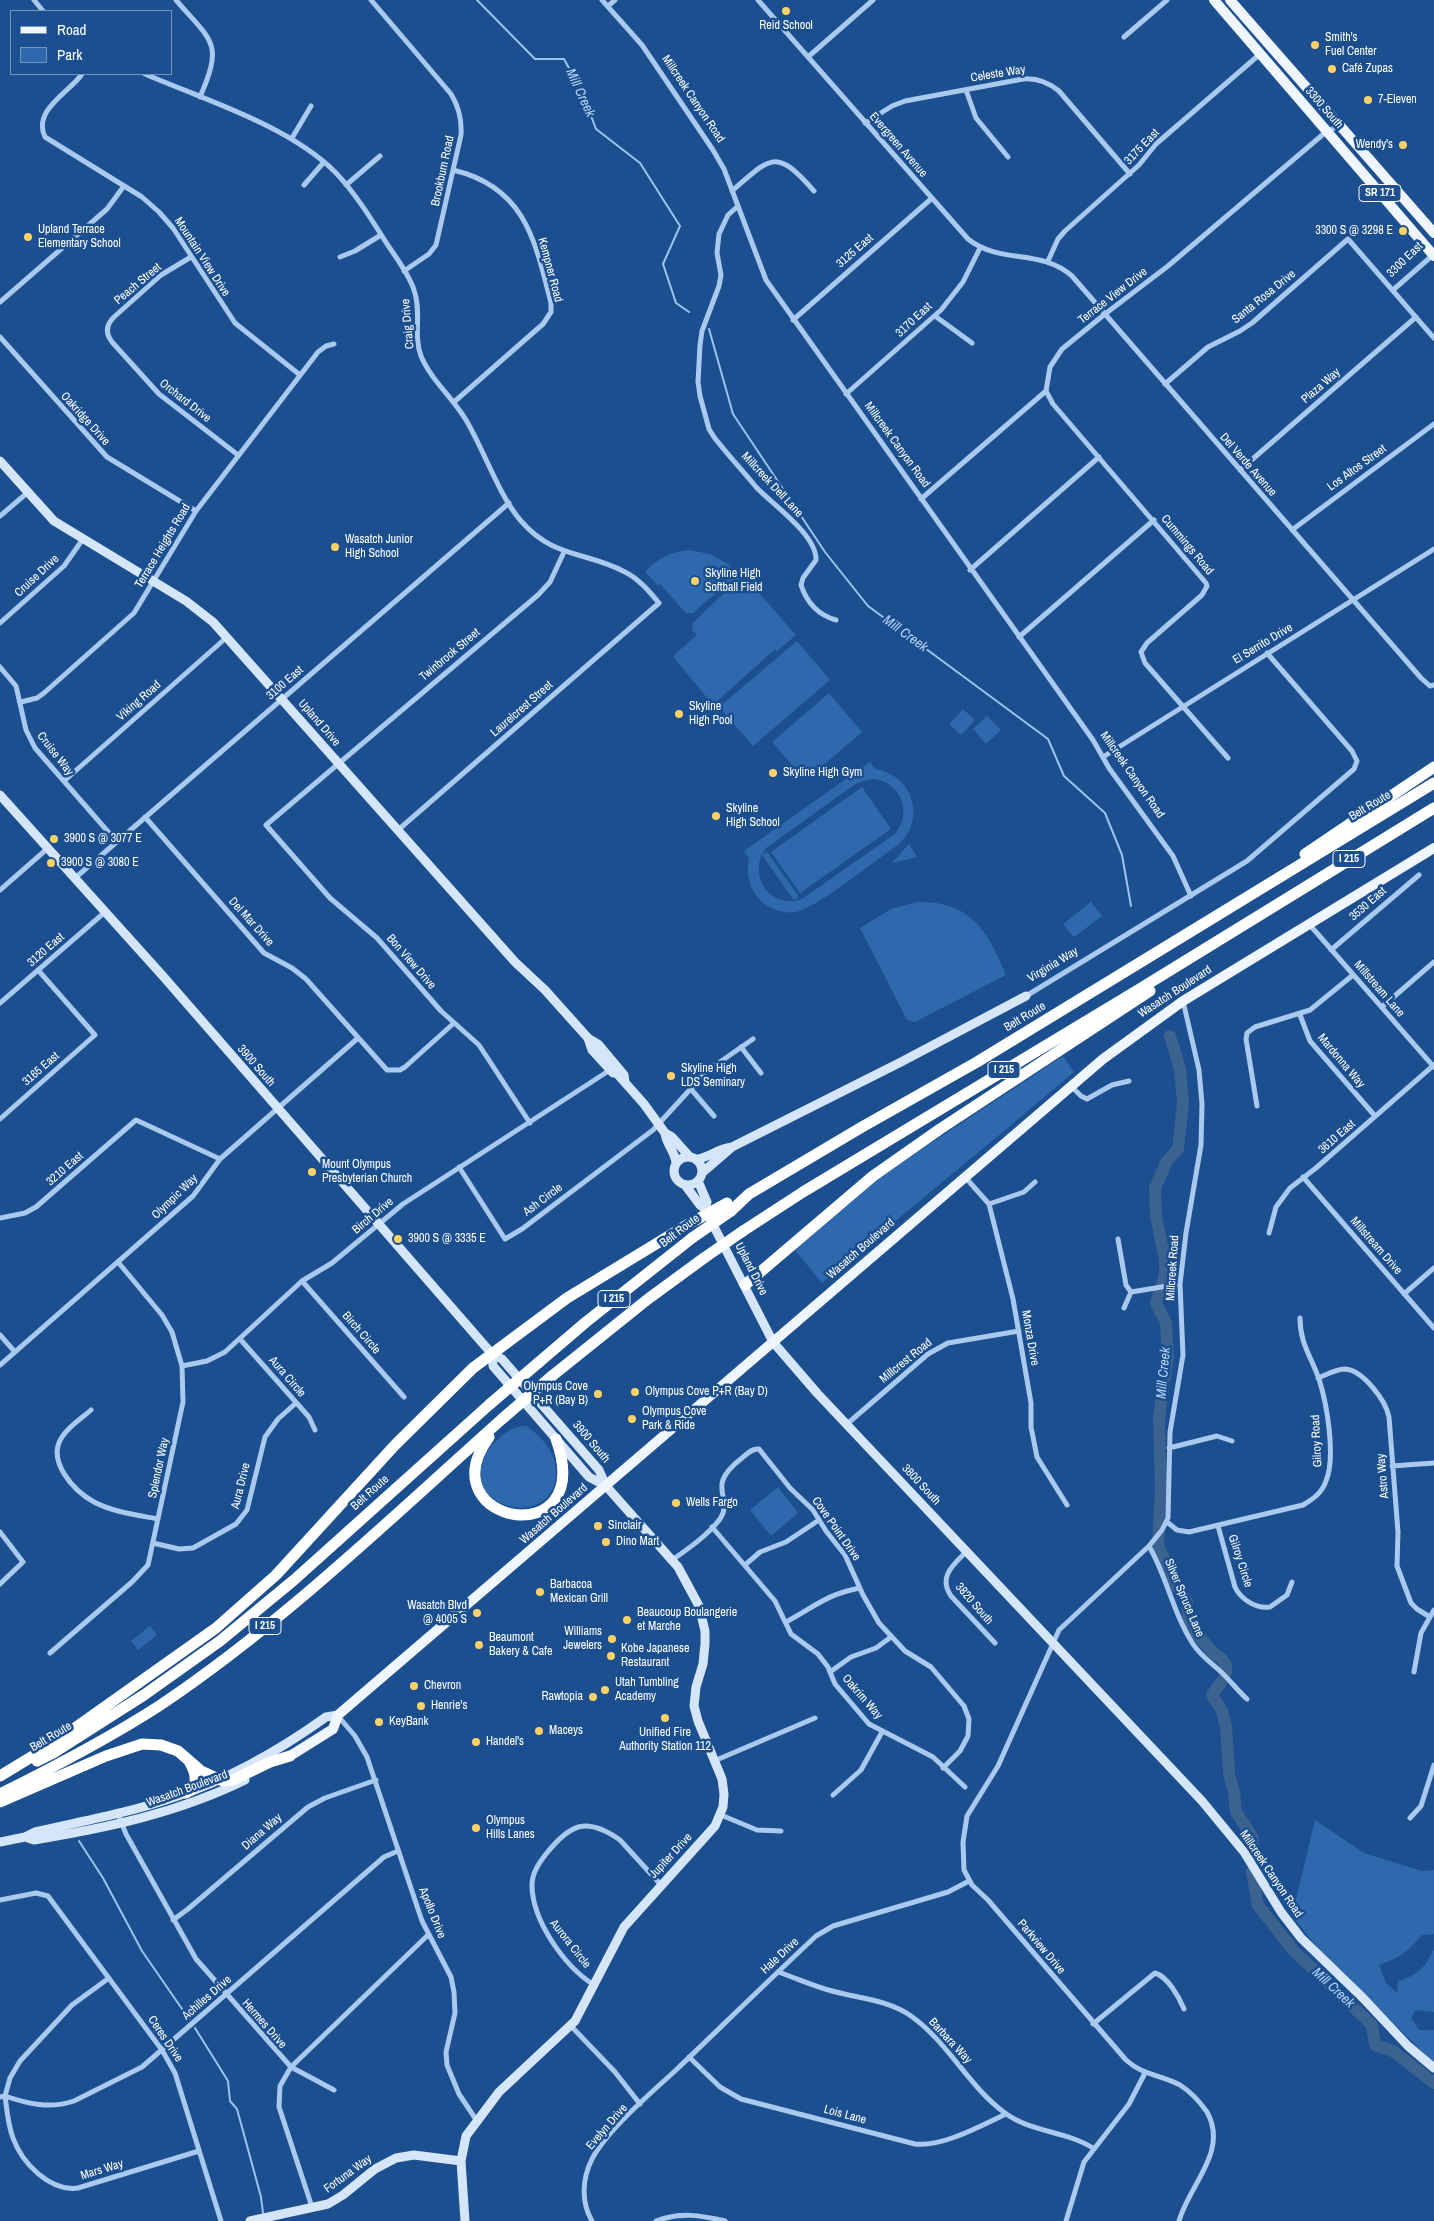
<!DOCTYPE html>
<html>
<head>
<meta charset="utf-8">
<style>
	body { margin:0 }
	#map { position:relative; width:1434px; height:2221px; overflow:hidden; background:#1b4f8f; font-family:"Archivo Narrow",sans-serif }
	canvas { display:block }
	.legend { position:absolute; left:10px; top:10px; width:162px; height:65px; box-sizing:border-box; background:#1b4f8f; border:1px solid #7695bc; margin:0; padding:6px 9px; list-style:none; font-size:15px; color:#fff }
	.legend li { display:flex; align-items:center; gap:10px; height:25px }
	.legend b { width:25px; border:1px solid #7695bc }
</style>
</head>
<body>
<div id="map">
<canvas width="1434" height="2221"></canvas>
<ul class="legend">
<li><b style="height:6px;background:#f0f6ff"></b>Road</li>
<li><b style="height:14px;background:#2e69ad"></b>Park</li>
</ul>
</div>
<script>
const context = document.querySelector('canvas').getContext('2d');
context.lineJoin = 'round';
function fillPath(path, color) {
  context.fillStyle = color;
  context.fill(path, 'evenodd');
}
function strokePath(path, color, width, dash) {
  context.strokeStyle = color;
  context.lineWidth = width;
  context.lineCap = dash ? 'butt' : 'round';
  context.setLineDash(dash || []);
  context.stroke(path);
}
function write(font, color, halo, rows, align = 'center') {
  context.font = font + ' "Archivo Narrow",sans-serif';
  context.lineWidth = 5;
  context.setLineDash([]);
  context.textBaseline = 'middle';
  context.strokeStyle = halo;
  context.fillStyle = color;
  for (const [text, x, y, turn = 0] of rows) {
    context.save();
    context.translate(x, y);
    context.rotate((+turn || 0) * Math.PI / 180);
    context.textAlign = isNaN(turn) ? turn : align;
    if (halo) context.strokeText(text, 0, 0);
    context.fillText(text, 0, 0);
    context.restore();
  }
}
const green = new Path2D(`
	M689 550 710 554 728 564 741 580 748 583 760 594 796 635 777 651 775 649 713 705 674 658 675 654 697 635 692 630 693 623 727 590 723 587 693 613H686L660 584 658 586 645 572C657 558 671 552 689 550Z
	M797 641 830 680 753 746 719 707Z
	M829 693 862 732 807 779H804L772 742Z
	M963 709 975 720 961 735 949 724Z
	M987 716 1001 730 986 744 973 729Z
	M870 762 875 769C913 775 927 819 898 845 877 859 817 908 796 912 783 914 770 909 761 901 749 889 746 874 749 858L744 851ZM874 779C901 783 912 811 896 833L802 899C770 910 746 875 766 848L854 785 863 781Z
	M862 787 891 829 800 893 771 852Z
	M909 844 917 857 892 863Z
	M767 852 799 897 794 900 762 855Z
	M917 902C971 901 987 930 1006 975L915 1022 907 1020 860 928 891 909Z
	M1091 902 1102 916 1074 937 1063 924Z
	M1063 1056 1074 1072C991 1143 905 1212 822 1283L794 1249 875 1180Z
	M527 1426C543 1439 556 1451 556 1473 556 1528 465 1512 483 1462 485 1456 487 1450 492 1445 506 1433 508 1427 527 1426Z
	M778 1487 798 1513 771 1536 750 1510Z
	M150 1626 157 1635 138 1650 131 1641Z
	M1315 1820 1364 1853 1422 1871 1434 1870V1934L1422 1935C1406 1953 1402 1957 1379 1965L1386 1983 1397 1993 1398 1981C1416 1976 1427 1967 1433 1950L1434 1951V2012L1416 2010 1411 2018 1419 2030H1434V2063L1322 1953 1292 1916Z`);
const stream = new Path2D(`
	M477 0 535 59H564L582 92 596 129 640 163 680 226 663 264 676 303 689 312
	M709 329 733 414 825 552 868 606 1048 739 1064 776 1105 813 1122 855 1131 906
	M79 1841 103 1878 142 1951 189 2019
	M195 2028 228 2081 230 2101 237 2109 261 2197 263 2213`);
const river = new Path2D(`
	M1170 1036 1180 1069 1183 1103 1178 1149 1167 1161 1155 1188 1156 1216 1165 1260V1274L1156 1303 1166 1323 1168 1356 1159 1417 1161 1488 1158 1545 1177 1587 1187 1602 1188 1615 1192 1628 1214 1654 1221 1658 1226 1665V1673
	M1222 1681 1212 1695 1222 1711 1226 1727 1229 1774 1234 1792 1236 1812 1253 1838 1252 1855
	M1252 1872 1258 1905 1293 1950 1372 2025 1375 2045 1393 2051 1434 2083`);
const street = new Path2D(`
	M34 0 43 11
	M176 0C212 42 224 42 200 97
	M371 0 451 94C459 107 462 120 461 135L436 245 429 254 404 271
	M602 0 642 45 713 150 724 169 766 280 1093 740 1109 768 1173 856 1191 896
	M758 0 968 239C1001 265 1040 248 1072 276L1421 678 1430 686 1434 685
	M608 6 615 0
	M1124 37 1167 0
	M808 57 873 0
	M82 74C70 92 32 110 45 137L142 197 159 212 173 228 235 323 300 375
	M145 74C205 100 290 126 336 173 354 192 368 214 382 236 392 253 408 271 414 290 422 312 413 335 421 356 431 380 453 398 466 420 484 450 499 496 521 521 554 559 586 551 625 572 639 579 649 591 659 603L398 830
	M966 90 976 118 1008 157
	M865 123 892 106 905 101 1023 79C1037 78 1048 82 1059 91L1130 174
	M292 138 311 106
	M453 170C525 187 535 240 551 303V312L543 324 454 402
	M304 185 324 162
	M346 185 380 156
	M732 191C772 156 776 148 814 191
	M738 206 728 215 719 234 717 253 721 275 719 286 702 331 700 345 698 382 700 396 709 429 714 437C727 454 742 470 756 487 772 504 817 535 816 560L803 578 801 585C807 603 818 615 836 620
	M191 257 161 275 114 317C106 325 105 333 112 342L159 394 238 455
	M340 257 355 251 381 235
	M1048 261 1058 239 1065 231 1139 165 1156 144 1260 54
	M1393 290 1433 255
	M0 302 107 209 124 186
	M935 316 972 343
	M793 320 931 199
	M0 337 107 457 196 511
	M1165 384 1208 347 1240 331 1252 323 1348 239 1434 338
	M1046 391 1053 404 1206 583 1207 586 1202 595 1147 643 1141 652 1145 663 1228 758
	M846 394 941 310 963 282 980 248
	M1240 470 1416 317
	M921 499 1046 391 1050 367 1062 349 1105 314 1168 266 1327 131 1340 126
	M0 516 27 493
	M1292 530 1434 424
	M970 570 1099 457
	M0 623 64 566 83 539
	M1019 637 1154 520
	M0 667 16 686 26 730 35 748 117 842
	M21 702 37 698 44 693 134 613 196 511 318 352 326 346 334 344
	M1103 757 1434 549
	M64 781 227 637
	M145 817 264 953 292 968 306 979 387 1070H400L405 1067 454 1023
	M75 878 509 503
	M0 890 48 848
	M1309 924 1434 1067
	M1331 950 1419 875
	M1026 996 1247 861 1354 769 1357 761 1352 751 1267 653
	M0 1003 105 912
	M1382 1007 1434 962
	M1300 1015 1310 1041 1375 1116
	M741 1047 761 1073
	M1071 1086 1081 1096 1087 1099 1112 1085 1129 1081
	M690 1088 714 1116
	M1257 1106 1246 1039 1247 1033 1255 1027 1310 1010 1353 975
	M0 1119 95 1035 38 970
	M530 1123 479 1045 441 1011 377 938 330 898 266 825 538 595 550 582 564 552
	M459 1167 505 1239 522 1229 653 1130 707 1071 753 1039
	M965 1177 989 1204 1013 1299 1031 1403V1427L1037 1457 1067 1505
	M1303 1177 1434 1328
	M989 1204 1024 1192 1035 1182
	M0 1218 25 1213 36 1207 136 1120 220 1159
	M1269 1233 1276 1207 1290 1188 1316 1168 1434 1065
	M1118 1239 1126 1285 1131 1292 1180 1284
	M302 1281 404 1397
	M1404 1294 1434 1268
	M1124 1308 1131 1292
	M0 1335 15 1352
	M240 1339 309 1417 315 1430
	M0 1365 193 1196 220 1159 358 1038
	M182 1366 207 1361 225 1352 302 1281 332 1263 403 1204 610 1070
	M1318 1378C1326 1375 1336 1369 1345 1369 1363 1370 1386 1401 1389 1417L1398 1532 1397 1566 1411 1603 1417 1609 1430 1617
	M91 1410C82 1418 69 1426 62 1437 46 1461 74 1491 94 1502 113 1512 137 1515 158 1519
	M847 1424 928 1354 948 1343 1019 1331
	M1169 1448 1217 1436 1232 1441
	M1392 1466 1434 1463
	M1167 1522 1177 1530 1189 1532 1303 1505C1313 1499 1322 1493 1326 1481 1336 1457 1327 1404 1319 1379 1311 1356 1300 1344 1300 1318
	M1218 1526 1235 1587C1241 1600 1257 1609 1270 1607L1287 1595 1292 1582
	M712 1527 775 1601 791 1634 818 1654 828 1667 835 1684 869 1724 933 1757 965 1787
	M0 1532 23 1562 0 1584
	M153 1543 179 1549 193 1548 236 1524 247 1510 265 1437 278 1419 296 1403
	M1149 1546C1167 1577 1173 1613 1193 1644 1200 1655 1210 1662 1220 1671 1230 1680 1237 1690 1247 1699
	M966 1552C953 1565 938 1577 951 1596L995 1643
	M672 1560C688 1549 708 1535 720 1519 735 1496 703 1488 742 1458 747 1454 752 1448 759 1449L790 1488 813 1510 826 1531 845 1555 863 1595 879 1623 905 1651 931 1667 964 1706 969 1719 968 1736 960 1751 943 1768
	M745 1565 760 1552 786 1542 819 1520
	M786 1622C814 1607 827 1594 860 1588
	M50 1653 132 1582 148 1565 183 1402 182 1366 172 1332 162 1315 118 1262
	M830 1672 851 1657 876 1648 891 1637
	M1414 1672 1421 1633 1434 1610
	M338 1716 355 1736 367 1757 422 1921 451 1977 454 1992 455 2013 446 2052 447 2065 459 2094 477 2121
	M714 1761 815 1718
	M833 1795 861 1770 882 1732
	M118 1814 126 1834 196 1959 291 2067 280 2086 279 2107 312 2207
	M721 1815 757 1830 781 1831
	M1410 1818 1421 1806 1434 1765
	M0 1900 36 1893 48 1896 162 2050 175 2073 221 2221
	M173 1920 188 1909 308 1807 325 1798 376 1780
	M778 1972C796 1978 813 1986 832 1991 857 1998 889 2000 911 2016 948 2042 969 2087 1005 2113 1030 2132 1066 2131 1093 2148
	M594 1985C564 1966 532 1920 532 1885 532 1873 539 1863 546 1854 570 1824 586 1816 620 1840L661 1885
	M1093 2024 1155 1973C1168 1977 1179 1997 1184 2009
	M570 2025 615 2072 640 2104
	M689 2057 720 2087 741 2099 915 2144C943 2147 980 2126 1006 2114
	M334 2090 291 2067 428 1935
	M0 2097 5 2096 10 2078 20 2061 72 2005 109 1978
	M199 2151 78 2188C50 2192 22 2163 13 2138 8 2125 7 2110 5 2096 28 2104 50 2109 74 2101L142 2067 384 1857 398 1851
	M592 2221C581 2202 582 2179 592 2159 607 2130 651 2093 676 2070 723 2025 769 1980 816 1936L833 1926 948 1892 969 1881
	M656 2221C680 2212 700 2215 725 2221
	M1066 2221 1084 2162 1129 2104 1145 2073
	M1179 2221C1189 2185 1229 2151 1207 2112 1200 2102 1191 2092 1180 2085 1162 2075 1142 2075 1126 2060L988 1900 972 1885 964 1870 963 1842 967 1816 998 1766 1059 1630 1149 1546 1162 1530 1168 1518 1170 1432 1183 1355 1180 1284 1186 1233 1201 1145 1202 1104 1199 1070 1183 1001`);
const secondary = new Path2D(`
	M0 461 54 521 186 601 213 622 515 962 545 990 588 1038 598 1044 624 1075 625 1082
	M0 795 162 975 492 1354 502 1359 599 1470 606 1486 678 1567 699 1606 705 1631V1644L703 1664 696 1687 694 1706 698 1721 722 1779 724 1794 723 1807 715 1826 624 1927 575 2021 499 2092 466 2136 461 2161 465 2221
	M588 1038 592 1050 613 1073
	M610 1070 613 1069 644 1104 665 1133 672 1137 689 1156
	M665 1133C666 1144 675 1151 676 1163
	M674 1171a14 14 0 1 1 28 0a14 14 0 1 1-28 0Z
	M698 1159C710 1157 719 1148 732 1147
	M703 1172 732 1147 901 1062 1026 996
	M698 1181 707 1202 705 1209
	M685 1185 700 1205 705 1209 773 1342 817 1393 1202 1801 1244 1852 1281 1912 1301 1938 1363 1998 1408 2046 1434 2068
	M492 1354 493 1366 589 1477 606 1486
	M25 1837 34 1840C106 1828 178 1813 245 1780
	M0 1842 25 1837 35 1832C82 1821 129 1813 175 1797 229 1779 280 1750 326 1717L338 1715
	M250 2221 328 2204 343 2195 375 2169 396 2158 414 2155 461 2161`);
const primary = new Path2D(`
	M1214 0 1434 256
	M1230 0 1434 233
	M290 1756 333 1729 338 1715 1103 1059 1183 1001 1434 848`);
const highway = new Path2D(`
	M1305 854 1434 767
	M731 1211 749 1194 862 1127 977 1062 1434 783
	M743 1231 803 1192 1138 990 1434 808
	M745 1285 873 1176 940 1129 1150 991
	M538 1363 586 1322 692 1238
	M552 1376 648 1299 704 1258
	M489 1437C426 1524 598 1556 556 1439
	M37 1761 53 1753 144 1695 220 1641 294 1580 490 1404
	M0 1776 51 1745 216 1628 276 1575 395 1445 473 1368 567 1298 687 1225
	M186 1793C199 1787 196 1773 190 1763
	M0 1794C54 1767 108 1739 159 1706 283 1623 391 1518 502 1419
	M0 1802 106 1756 142 1744 161 1745 178 1751 201 1771 223 1781 233 1780 270 1762 290 1756`);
const highwayBridge = new Path2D(`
	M687 1225 727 1203
	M692 1238 731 1211
	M704 1258 743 1231
	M490 1404 538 1363
	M502 1419 552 1376`);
const markers = [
	[786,11,5,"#ffd166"],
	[1315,45,5,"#ffd166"],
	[1332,69,5,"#ffd166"],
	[1368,100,5,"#ffd166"],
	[1403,145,5,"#ffd166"],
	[1403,231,5,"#ffd166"],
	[28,237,5,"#ffd166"],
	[335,547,5,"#ffd166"],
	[695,581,5,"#ffd166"],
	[679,714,5,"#ffd166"],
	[773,773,5,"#ffd166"],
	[716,816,5,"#ffd166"],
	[54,839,5,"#ffd166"],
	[51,863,5,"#ffd166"],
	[671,1076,5,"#ffd166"],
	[312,1172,5,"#ffd166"],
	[398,1239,5,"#ffd166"],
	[635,1392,5,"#ffd166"],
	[598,1394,5,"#ffd166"],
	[632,1419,5,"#ffd166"],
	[676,1503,5,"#ffd166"],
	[598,1526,5,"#ffd166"],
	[606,1542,5,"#ffd166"],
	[540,1592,5,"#ffd166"],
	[477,1613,5,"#ffd166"],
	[627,1620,5,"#ffd166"],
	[612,1639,5,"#ffd166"],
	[479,1645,5,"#ffd166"],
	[611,1656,5,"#ffd166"],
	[414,1686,5,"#ffd166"],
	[605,1690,5,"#ffd166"],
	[593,1697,5,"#ffd166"],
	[421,1706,5,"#ffd166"],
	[665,1718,5,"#ffd166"],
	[379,1722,5,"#ffd166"],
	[539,1731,5,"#ffd166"],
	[476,1742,5,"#ffd166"],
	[476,1828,5,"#ffd166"]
];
const shields = [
	[1380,193,42],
	[1349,859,32],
	[1004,1070,32],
	[614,1299,32],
	[265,1626,32]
];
const shieldNames = [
	["SR 171",1380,193],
	["I 215",1349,859],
	["I 215",1004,1070],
	["I 215",614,1299],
	["I 215",265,1626]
];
const poiNames = [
	["Reid School",786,26,"center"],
	["Smith's",1325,38],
	["Fuel Center",1325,52],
	["Café Zupas",1342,69],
	["7-Eleven",1378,100],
	["Wendy's",1393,145,"right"],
	["Upland Terrace",38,230],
	["Elementary School",38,244],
	["3300 S @ 3298 E",1393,231,"right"],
	["Wasatch Junior",345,540],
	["High School",345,554],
	["Skyline High",705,574],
	["Softball Field",705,588],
	["Skyline",689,707],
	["High Pool",689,721],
	["Skyline High Gym",783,773],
	["Skyline",726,809],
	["High School",726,823],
	["3900 S @ 3077 E",64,839],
	["3900 S @ 3080 E",61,863],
	["Skyline High",681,1069],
	["LDS Seminary",681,1083],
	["Mount Olympus",322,1165],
	["Presbyterian Church",322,1179],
	["3900 S @ 3335 E",408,1239],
	["Olympus Cove",588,1387,"right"],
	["P+R (Bay B)",588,1401,"right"],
	["Olympus Cove P+R (Bay D)",645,1392],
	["Olympus Cove",642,1412],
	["Park & Ride",642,1426],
	["Wells Fargo",686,1503],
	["Sinclair",608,1526],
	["Dino Mart",616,1542],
	["Barbacoa",550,1585],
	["Mexican Grill",550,1599],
	["Wasatch Blvd",467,1606,"right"],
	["@ 4005 S",467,1620,"right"],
	["Beaucoup Boulangerie",637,1613],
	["et Marche",637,1627],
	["Williams",602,1632,"right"],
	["Jewelers",602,1646,"right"],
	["Beaumont",489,1638],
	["Bakery & Cafe",489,1652],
	["Kobe Japanese",621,1649],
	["Restaurant",621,1663],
	["Utah Tumbling",615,1683],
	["Academy",615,1697],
	["Chevron",424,1686],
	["Rawtopia",583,1697,"right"],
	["Henrie's",431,1706],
	["KeyBank",389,1722],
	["Maceys",549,1731],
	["Unified Fire",665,1733,"center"],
	["Authority Station 112",665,1747,"center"],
	["Handel's",486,1742],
	["Olympus",486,1821],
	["Hills Lanes",486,1835]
];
const streetNames = [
	["Celeste Way",998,74,-9],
	["Millcreek Canyon Road",693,99,56],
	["3300 South",1324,108,49],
	["Evergreen Avenue",898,145,49],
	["3175 East",1142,147,-46],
	["Brookburn Road",443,171,-78],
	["3125 East",855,251,-41],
	["Mountain View Drive",202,257,57],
	["3300 East",1405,260,-44],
	["Kempner Road",550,270,75],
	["Peach Street",138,284,-40],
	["Terrace View Drive",1113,296,-38],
	["Santa Rosa Drive",1264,297,-39],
	["3170 East",914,320,-43],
	["Craig Drive",408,324,-95],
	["Plaza Way",1321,386,-41],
	["Orchard Drive",185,401,38],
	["Oakridge Drive",85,419,48],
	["Millcreek Canyon Road",897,445,54],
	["Del Verde Avenue",1248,465,49],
	["Los Altos Street",1357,468,-36],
	["Millcreek Dell Lane",772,485,47],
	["Cummings Road",1187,545,50],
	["Terrace Heights Road",163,546,-59],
	["Cruise Drive",37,576,-43],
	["El Serrito Drive",1263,644,-31],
	["Twinbrook Street",450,655,-40],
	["3100 East",285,683,-41],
	["Viking Road",139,701,-41],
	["Laurelcrest Street",522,709,-41],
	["Upland Drive",319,723,49],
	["Cruise Way",55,754,52],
	["Millcreek Canyon Road",1132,775,55],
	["Belt Route",1370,806,-31],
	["3530 East",1368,904,-41],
	["Del Mar Drive",251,922,48],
	["3120 East",46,950,-41],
	["Bon View Drive",411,962,49],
	["Virginia Way",1053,965,-31],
	["Millstream Lane",1379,989,49],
	["Wasatch Boulevard",1175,992,-33],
	["Belt Route",1025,1017,-31],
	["Mardonna Way",1341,1061,50],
	["3900 South",256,1066,49],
	["3165 East",41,1069,-41],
	["3610 East",1337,1137,-41],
	["3210 East",65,1169,-41],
	["Olympic Way",175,1197,-44],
	["Ash Circle",543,1200,-37],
	["Birch Drive",373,1216,-40],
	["Belt Route",680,1231,-37],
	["Millstream Drive",1376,1246,49],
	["Wasatch Boulevard",861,1249,-41],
	["Millcreek Road",1173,1268,-86],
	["Upland Drive",751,1269,63],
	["Birch Circle",361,1333,49],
	["Monza Drive",1030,1338,80],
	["Millcrest Road",906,1361,-39],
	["Aura Circle",287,1377,49],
	["Gilroy Road",1317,1441,-93],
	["3900 South",591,1442,50],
	["Splendor Way",159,1468,-78],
	["Astro Way",1383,1476,-95],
	["3800 South",921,1485,47],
	["Aura Drive",241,1486,-76],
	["Belt Route",370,1493,-42],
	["Wasatch Boulevard",554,1514,-41],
	["Cove Point Drive",836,1529,55],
	["Gilroy Circle",1240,1561,72],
	["Silver Spruce Lane",1184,1598,67],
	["3820 South",974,1604,49],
	["Oakrim Way",862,1697,49],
	["Belt Route",51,1737,-31],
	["Wasatch Boulevard",187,1789,-20],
	["Diana Way",262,1832,-41],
	["Jupiter Drive",671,1856,-47],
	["Millcreek Canyon Road",1271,1874,56],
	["Apollo Drive",432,1913,68],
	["Aurora Circle",570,1944,52],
	["Parkview Drive",1041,1947,50],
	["Hale Drive",780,1956,-43],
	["Achilles Drive",207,1998,-41],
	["Hermes Drive",264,2024,49],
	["Ceres Drive",165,2039,56],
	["Barbara Way",950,2041,47],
	["Lois Lane",845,2115,15],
	["Evelyn Drive",607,2127,-49],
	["Mars Way",102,2170,-17],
	["Fortuna Way",348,2174,-36]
];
const waterNames = [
	["Mill Creek",580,93,65],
	["Mill Creek",905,634,36],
	["Mill Creek",1164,1373,-85],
	["Mill Creek",1333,1988,43]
];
fillPath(green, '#2e69ad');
strokePath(stream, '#9cc4f0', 2);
strokePath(river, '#3c6290', 12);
strokePath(street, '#a9c9ee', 5);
strokePath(secondary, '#d6e6fa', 9);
strokePath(primary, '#f0f6ff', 10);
strokePath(highway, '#fff', 11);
strokePath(highwayBridge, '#fff', 11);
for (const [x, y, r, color] of markers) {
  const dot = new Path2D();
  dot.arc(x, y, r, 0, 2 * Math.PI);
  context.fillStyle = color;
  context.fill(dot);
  strokePath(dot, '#1b4f8f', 2);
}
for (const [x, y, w] of shields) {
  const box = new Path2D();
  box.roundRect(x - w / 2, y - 8.5, w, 17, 4);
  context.fillStyle = '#1b4f8f';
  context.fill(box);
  strokePath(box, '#fff', 1);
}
write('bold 11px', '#fff', null, shieldNames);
write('12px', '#fff', '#1b4f8f', poiNames, 'left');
write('12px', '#fff', '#1b4f8f', streetNames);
write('italic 14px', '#b5d3f5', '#1b4f8f', waterNames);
</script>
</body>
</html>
